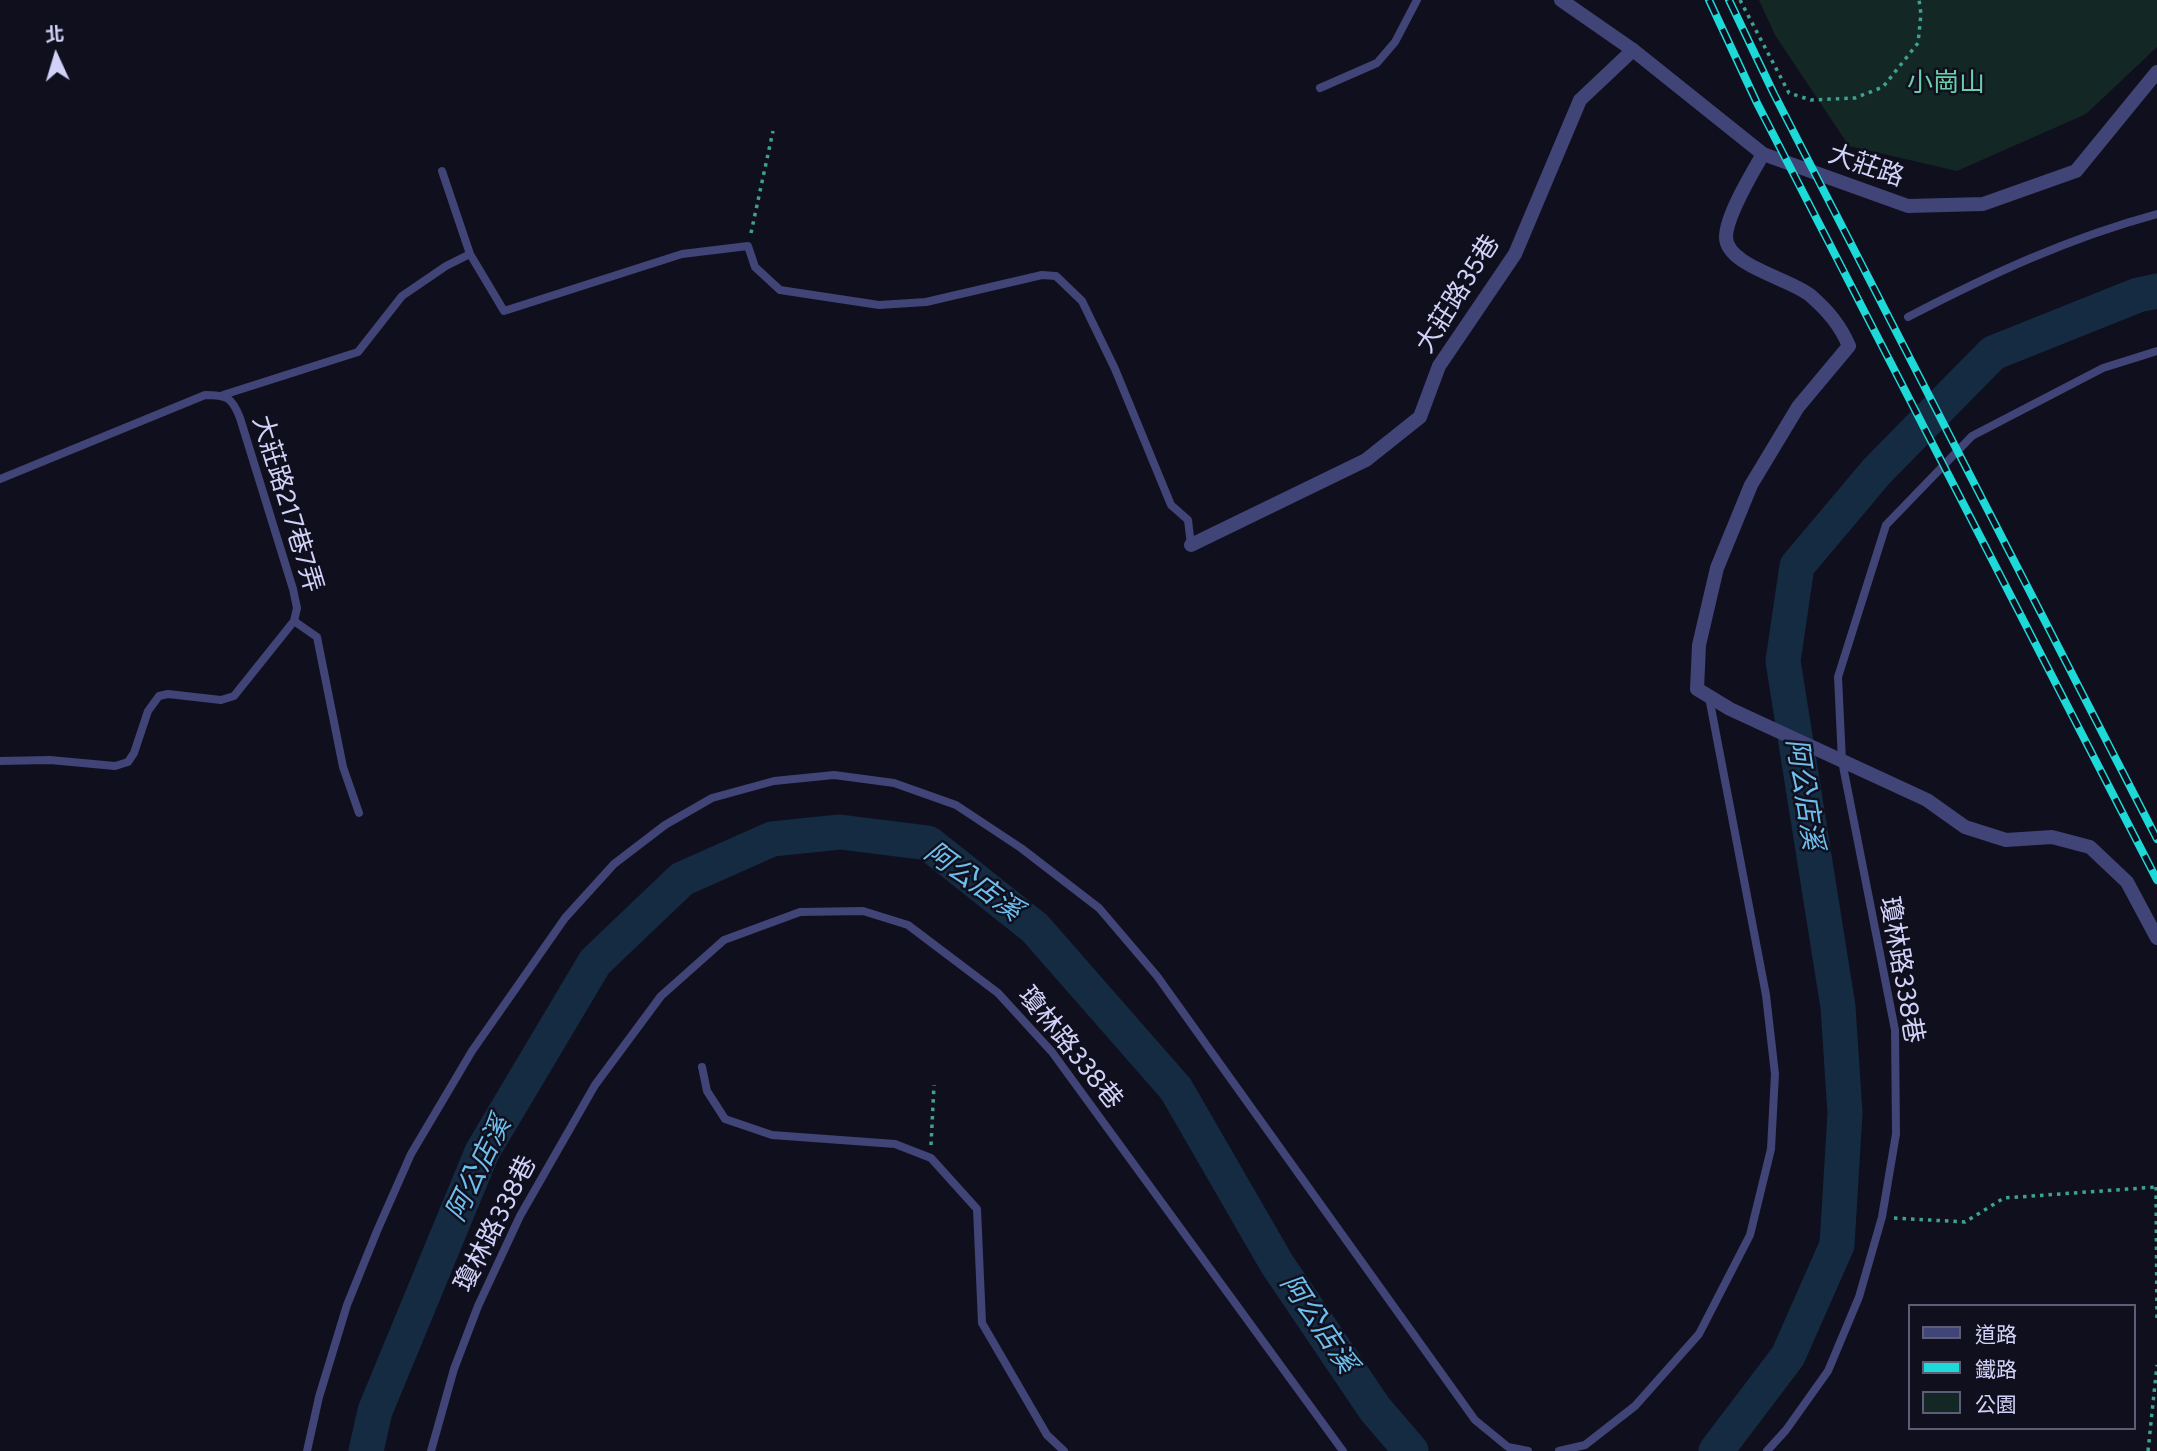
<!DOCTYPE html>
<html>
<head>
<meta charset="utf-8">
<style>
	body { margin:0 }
	#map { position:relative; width:2157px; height:1451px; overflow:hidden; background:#100f1e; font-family:Figtree,"Noto Sans TC",sans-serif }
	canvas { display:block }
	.legend { position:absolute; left:1908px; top:1304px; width:228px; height:126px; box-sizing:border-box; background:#100f1e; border:2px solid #5e5d76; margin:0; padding:9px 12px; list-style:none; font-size:21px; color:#d2d2f9 }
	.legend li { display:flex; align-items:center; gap:14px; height:35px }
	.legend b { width:35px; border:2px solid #5e5d76 }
	.north { position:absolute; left:21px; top:21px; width:70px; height:70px; -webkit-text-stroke:5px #100f1e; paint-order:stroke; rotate:356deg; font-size:19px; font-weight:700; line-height:28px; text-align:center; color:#d2d2f9 }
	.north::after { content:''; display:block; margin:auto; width:24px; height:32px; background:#d2d2f9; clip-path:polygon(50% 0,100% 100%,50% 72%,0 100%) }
</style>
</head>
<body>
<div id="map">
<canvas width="2157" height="1451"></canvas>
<ul class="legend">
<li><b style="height:9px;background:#404477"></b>道路</li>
<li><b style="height:9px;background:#1ddad8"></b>鐵路</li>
<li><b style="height:19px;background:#132724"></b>公園</li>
</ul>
<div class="north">北</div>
</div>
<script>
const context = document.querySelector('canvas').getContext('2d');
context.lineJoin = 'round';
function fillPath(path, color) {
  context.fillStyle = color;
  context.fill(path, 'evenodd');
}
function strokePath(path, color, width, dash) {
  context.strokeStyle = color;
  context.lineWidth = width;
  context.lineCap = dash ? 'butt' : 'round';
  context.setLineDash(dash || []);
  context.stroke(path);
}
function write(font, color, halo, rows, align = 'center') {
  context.font = font + ' Figtree,"Noto Sans TC",sans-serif';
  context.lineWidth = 5;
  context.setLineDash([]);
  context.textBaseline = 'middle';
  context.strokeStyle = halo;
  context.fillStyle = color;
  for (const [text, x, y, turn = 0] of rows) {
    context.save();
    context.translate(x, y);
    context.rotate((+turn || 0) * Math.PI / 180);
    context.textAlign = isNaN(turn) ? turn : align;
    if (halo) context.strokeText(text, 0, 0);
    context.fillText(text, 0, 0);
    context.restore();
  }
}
const green = new Path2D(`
	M1759 0H2157V47L2086 114 1957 171 1849 146 1775 35Z`);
const river = new Path2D(`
	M366 1451 375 1411 482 1152 595 962 682 879 772 839 840 832 928 843 1035 928 1176 1089 1277 1264 1375 1409 1411 1451
	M1716 1451 1788 1356 1837 1245 1845 1113 1838 1007 1783 661 1797 566 1877 471 1993 353 2138 295 2157 291`);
const path = new Path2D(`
	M1740 0 1789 93 1811 100 1855 98 1883 87 1918 43 1921 14 1919 0
	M751 233 773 131
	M931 1145 934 1085
	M2156 1187 2157 1323
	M1894 1218 1965 1222 2004 1198 2157 1187
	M2148 1451 2157 1365`);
const service = new Path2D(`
	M1320 88 1377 63 1395 42 1417 0
	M442 171 470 254
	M1908 317C1989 275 2068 238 2157 214
	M223 395 358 352 402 296 446 266 470 254 504 311 682 254 748 246 755 267 780 290 879 305 926 302 1042 275 1056 276 1082 301 1115 369 1171 505 1188 520 1191 545
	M0 479 205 395C227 395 232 397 240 418L293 589 297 608 294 621 234 696 221 700 168 694 159 696 148 711 134 753 128 762 115 766 50 760 0 761
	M294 621 317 637 343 767 359 813
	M702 1067 707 1091 725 1119 772 1135 895 1144 931 1158 977 1209 982 1323 1047 1435 1064 1451
	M307 1451 319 1397 347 1305 377 1231 411 1154 472 1051 565 918 614 864 665 825 712 798 774 781 834 775 894 783 956 805 1021 848 1099 908 1157 976 1475 1420 1508 1447 1528 1451
	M431 1451 454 1369 478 1306 520 1216 595 1085 661 996 724 940 800 912 863 911 908 925 998 993 1052 1052 1343 1451
	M1559 1451 1585 1445 1635 1406 1699 1334 1750 1235 1771 1149 1775 1074 1766 995 1709 697
	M1767 1451 1786 1430 1828 1371 1859 1297 1882 1217 1896 1134 1895 1030 1842 761 1838 677 1886 525 1972 436 2103 368 2157 351`);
const minor = new Path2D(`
	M1763 154C1752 173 1726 216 1726 237 1726 266 1792 279 1811 296 1828 311 1840 325 1849 346L1798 407 1751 485 1717 568 1699 645 1697 689 1730 709 1927 800 1965 827 2006 840 2052 837 2090 847 2127 882 2157 938
	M1191 545 1366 460 1420 417 1439 366 1515 254 1580 100 1633 50`);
const tertiary = new Path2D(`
	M1561 0 1633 50 1763 154 1908 206 1983 204 2076 171 2157 72`);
const rail = new Path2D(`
	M1709 0 1757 103 2157 880
	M1729 0 1774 94 2157 839`);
const parkNames = [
	["小崗山",1946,83]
];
const streetNames = [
	["大莊路",1866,166,19],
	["大莊路35巷",1458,294,-58],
	["大莊路217巷7弄",287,504,73],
	["瓊林路338巷",1901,970,80],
	["瓊林路338巷",1070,1048,51],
	["瓊林路338巷",496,1224,-63]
];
const waterNames = [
	["阿公店溪",1804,794,81],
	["阿公店溪",973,882,36],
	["阿公店溪",479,1169,-64],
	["阿公店溪",1318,1324,56]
];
fillPath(green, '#132724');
strokePath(river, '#152b42', 35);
strokePath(path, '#3da291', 3.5, [3.5, 5]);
strokePath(service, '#404477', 8);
strokePath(minor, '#404477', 14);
strokePath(tertiary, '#404477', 14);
strokePath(rail, '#1ddad8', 8);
strokePath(rail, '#100f1e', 5, [16]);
write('26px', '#68cfaa', '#100f1e', parkNames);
write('26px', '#d2d2f9', '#100f1e', streetNames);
write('italic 28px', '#6ebfec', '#100f1e', waterNames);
</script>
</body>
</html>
